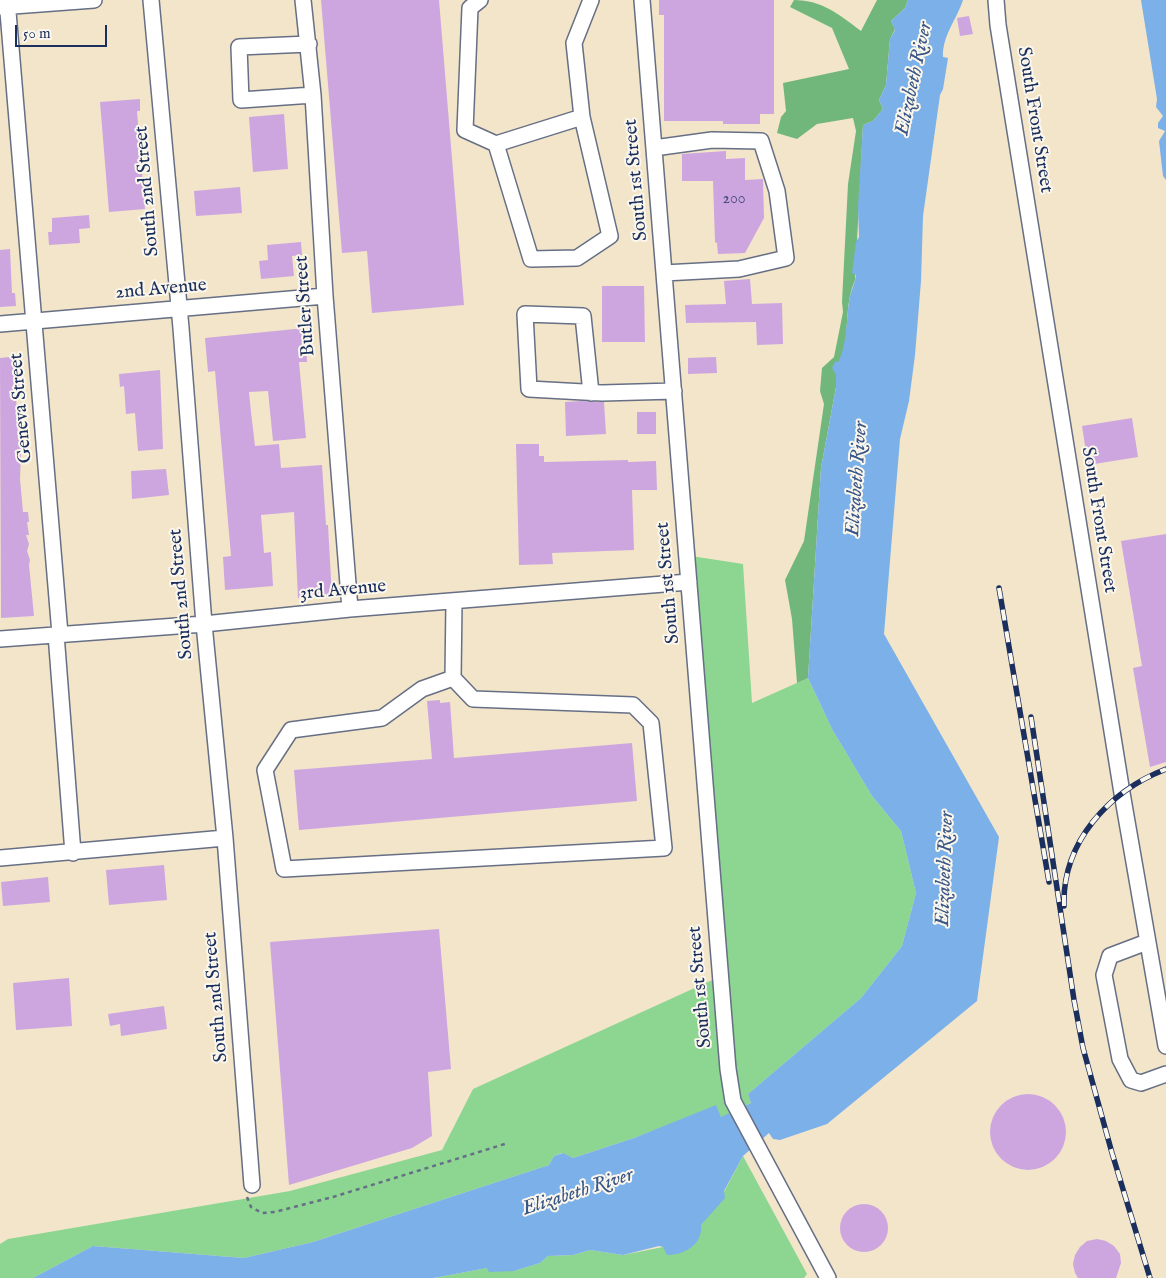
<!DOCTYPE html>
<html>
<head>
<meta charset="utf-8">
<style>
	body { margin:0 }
	#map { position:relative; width:1166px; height:1278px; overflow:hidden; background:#f2e5ca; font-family:"IM FELL English",serif }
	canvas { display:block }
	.scale { position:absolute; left:15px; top:25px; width:92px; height:22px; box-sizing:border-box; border:2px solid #1b2f5e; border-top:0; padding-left:6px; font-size:15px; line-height:18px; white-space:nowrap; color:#1b2f5e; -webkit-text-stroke:4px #fbf7ec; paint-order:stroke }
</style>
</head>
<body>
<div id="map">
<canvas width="1166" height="1278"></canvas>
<div class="scale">50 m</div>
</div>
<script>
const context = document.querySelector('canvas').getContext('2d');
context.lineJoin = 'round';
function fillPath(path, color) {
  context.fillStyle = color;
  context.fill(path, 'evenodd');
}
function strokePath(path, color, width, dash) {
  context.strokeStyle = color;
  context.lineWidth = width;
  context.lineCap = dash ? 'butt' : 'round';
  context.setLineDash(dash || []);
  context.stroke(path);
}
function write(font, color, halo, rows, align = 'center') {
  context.font = font + ' "IM FELL English",serif';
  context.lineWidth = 4;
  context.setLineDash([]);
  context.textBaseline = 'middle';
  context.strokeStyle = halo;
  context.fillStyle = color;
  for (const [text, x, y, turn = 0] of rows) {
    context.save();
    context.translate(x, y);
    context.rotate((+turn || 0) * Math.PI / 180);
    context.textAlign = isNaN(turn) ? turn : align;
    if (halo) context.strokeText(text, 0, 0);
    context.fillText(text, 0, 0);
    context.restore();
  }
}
const green = new Path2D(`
	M691 556 743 564 752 703 808 678 832 729 872 796 901 831 916 893 902 946 861 998 748 1094 751 1103 721 1118 716 1106 634 1138 573 1158 562 1153 554 1156 549 1165 313 1242 244 1258 93 1246 33 1278H0V1244L8 1239 290 1191 442 1150 473 1089 721 976Z
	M743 1156 807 1274 804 1278H434L487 1268 514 1271 540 1263 548 1256 573 1255 590 1250 623 1255 663 1247 701 1225 724 1192Z`);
const forest = new Path2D(`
	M794 0C822 0 840 15 861 31L877 0H908L905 8 891 21 895 29 890 39 886 85 879 100 883 109 873 121 863 125 855 280C846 300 848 323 845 345 842 360 836 371 836 387L821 468 808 678 797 683 792 619 785 580 804 541 824 404 820 391 822 368 834 357 843 312 842 302 848 184 856 131 853 118 817 124 797 139 777 133 781 117 786 111 783 83 849 69 832 28 790 7Z`);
const water = new Path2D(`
	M908 0H963C957 19 942 36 943 57L948 58 943 89 940 95 923 216 921 281 915 355 909 401 900 439 884 634 999 837 977 1001 827 1124 780 1140 773 1139 769 1133 743 1156 724 1191 725 1198 701 1225C703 1245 684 1255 667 1255L663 1247 659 1246 623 1255 590 1250 573 1255 548 1256 540 1263 514 1271 489 1272 487 1268 434 1278H33L93 1246 244 1258 313 1242 549 1165 554 1156 563 1153 573 1158 634 1138 716 1105 721 1117 751 1103 748 1094 861 998 902 946 916 893 901 831 872 796 832 729 808 678 821 468 836 387V375L832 368 835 362 839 361C847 342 846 323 849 302 850 292 855 284 856 275L852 273 856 242 859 237 858 207 863 125 873 121 883 109 879 100 886 85 890 39 895 30 891 21 905 8Z
	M1141 0H1166V180L1163 176 1159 141 1165 131 1158 128V123L1163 116 1156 107 1157 99Z`);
const building = new Path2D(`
	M321 0H439L464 305 372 313 367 251 342 253Z
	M659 0H774V114H760V124H723V121H664V15H659Z
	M969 16 973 34 960 36 957 18Z
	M140 99V111H137L145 209 109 212 100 102Z
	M284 114 288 169 253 172 249 117Z
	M726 151V159L745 158V180L763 179 764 218 745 253 718 254 717 243 715 242 713 181H682V154Z
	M240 187 242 213 196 216 194 191Z
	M89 215 90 228 79 229 80 243 49 245 48 232H52V218Z
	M301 242 302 255 292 256 294 276 261 279 259 261 268 260 267 245Z
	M10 249 12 293H15L16 306 0 307V250Z
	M750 279 752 304 782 303 783 344 757 345 756 322 686 323 685 305 726 304 724 281Z
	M602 286H644L645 342H602Z
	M305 328 307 362H299L306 438 273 441 268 391 249 392 251 412 255 446 279 444 281 468 322 465 326 525H328L332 597 298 598 294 512 261 515 264 553 271 552 273 586 225 590 223 557 231 556 215 371 208 372 205 338Z
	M19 356V385H23L24 395H16L18 440 26 439 27 451H21L20 479 23 512H28L29 522H27L29 535H26L29 544 27 551 30 560 29 565 34 616 1 618 0 358Z
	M716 357 717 373 688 374V358Z
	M160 370 163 449 138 451 135 413 126 414 124 386 120 387 119 374Z
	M581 401 604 402 606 434 566 436 565 402Z
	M637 412H656V434H637Z
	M1132 418 1138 457 1088 465 1082 426Z
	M516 444H539V456H544V462L628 460V462L656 461 657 490H632L634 550 552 553 553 564 519 565Z
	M166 469 169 495 132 499 131 471Z
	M1166 534V762L1150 767 1133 668 1142 666 1121 541Z
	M440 700V703L450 702 454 758 632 743 637 801 299 830 294 770 432 759 427 701Z
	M164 865 167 900 109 905 106 870Z
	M48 877 50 902 3 906 1 882Z
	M439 929 451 1069 428 1072 432 1136 412 1148 289 1185 270 942Z
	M69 978 72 1026 16 1030 13 983Z
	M164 1006 167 1029 121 1036 120 1024 110 1026 108 1014Z
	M990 1132a38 38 0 1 1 76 0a38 38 0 1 1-76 0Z
	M840 1228a24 24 0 1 1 48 0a24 24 0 1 1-48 0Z
	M1097 1239 1106 1241 1114 1246 1120 1254 1121 1263 1116 1278H1078L1075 1273 1073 1264 1075 1255 1080 1247 1087 1241Z`);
const path = new Path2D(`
	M247 1197 251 1207 262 1213 275 1212 333 1197 508 1143`);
const minor = new Path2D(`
	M7 0 60 634
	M151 0 181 328 204 624 225 838 252 1185
	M303 0 313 95 325 296 350 609
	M480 0 470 8 465 130 496 144 531 259 577 258 610 236 582 117 574 43 591 0
	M642 0 728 1069 733 1101 828 1278
	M996 0 998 25 1122 793 1166 1046
	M0 7 94 0
	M309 44 239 47 241 100 313 95
	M496 144 582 117
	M654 148 712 140 761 141 777 191 786 258 739 269 664 273
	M0 324 325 296
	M591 393 583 316 525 314 529 389 602 393 674 391
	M56 634 73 853
	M0 639 204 624 350 609 689 582
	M453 678 473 699 633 705 651 723 664 848 284 869 265 770 291 730 382 718 422 689 453 678 454 602
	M0 858 225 838
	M1147 942 1110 956 1104 975 1120 1059 1131 1080 1141 1083 1166 1074`);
const rail = new Path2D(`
	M999 588 1049 882
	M1031 717 1074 1000 1083 1048 1112 1153 1150 1278
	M1064 906C1062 842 1109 791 1166 769`);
const numberNames = [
	["200",734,200]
];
const streetNames = [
	["South Front Street",1034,120,81],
	["South 1st Street",637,180,-95],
	["South 2nd Street",148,191,-95],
	["2nd Avenue",161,290,-5],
	["Butler Street",306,306,-94],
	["Geneva Street",22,408,-95],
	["South Front Street",1098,520,81],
	["South 1st Street",669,583,-95],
	["3rd Avenue",343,591,-5],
	["South 2nd Street",182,594,-95],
	["South 1st Street",701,987,-95],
	["South 2nd Street",217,997,-95]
];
const waterNames = [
	["Elizabeth River",915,79,-78],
	["Elizabeth River",858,479,-86],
	["Elizabeth River",946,869,-88],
	["Elizabeth River",578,1193,-18]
];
fillPath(green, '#8cd692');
fillPath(forest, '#71b77c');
fillPath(water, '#7bb0e8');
fillPath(building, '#cda6e0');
strokePath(minor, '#666f84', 18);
strokePath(path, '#666f84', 2.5, [4, 4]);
strokePath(minor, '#fff', 15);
strokePath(rail, '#1b2f5e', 5.5);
strokePath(rail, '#fbf7ec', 4, [11]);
write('16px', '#484d7e', null, numberNames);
write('19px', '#1b2f5e', '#fbf7ec', streetNames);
write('italic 20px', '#385687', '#fbf7ec', waterNames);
</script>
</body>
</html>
